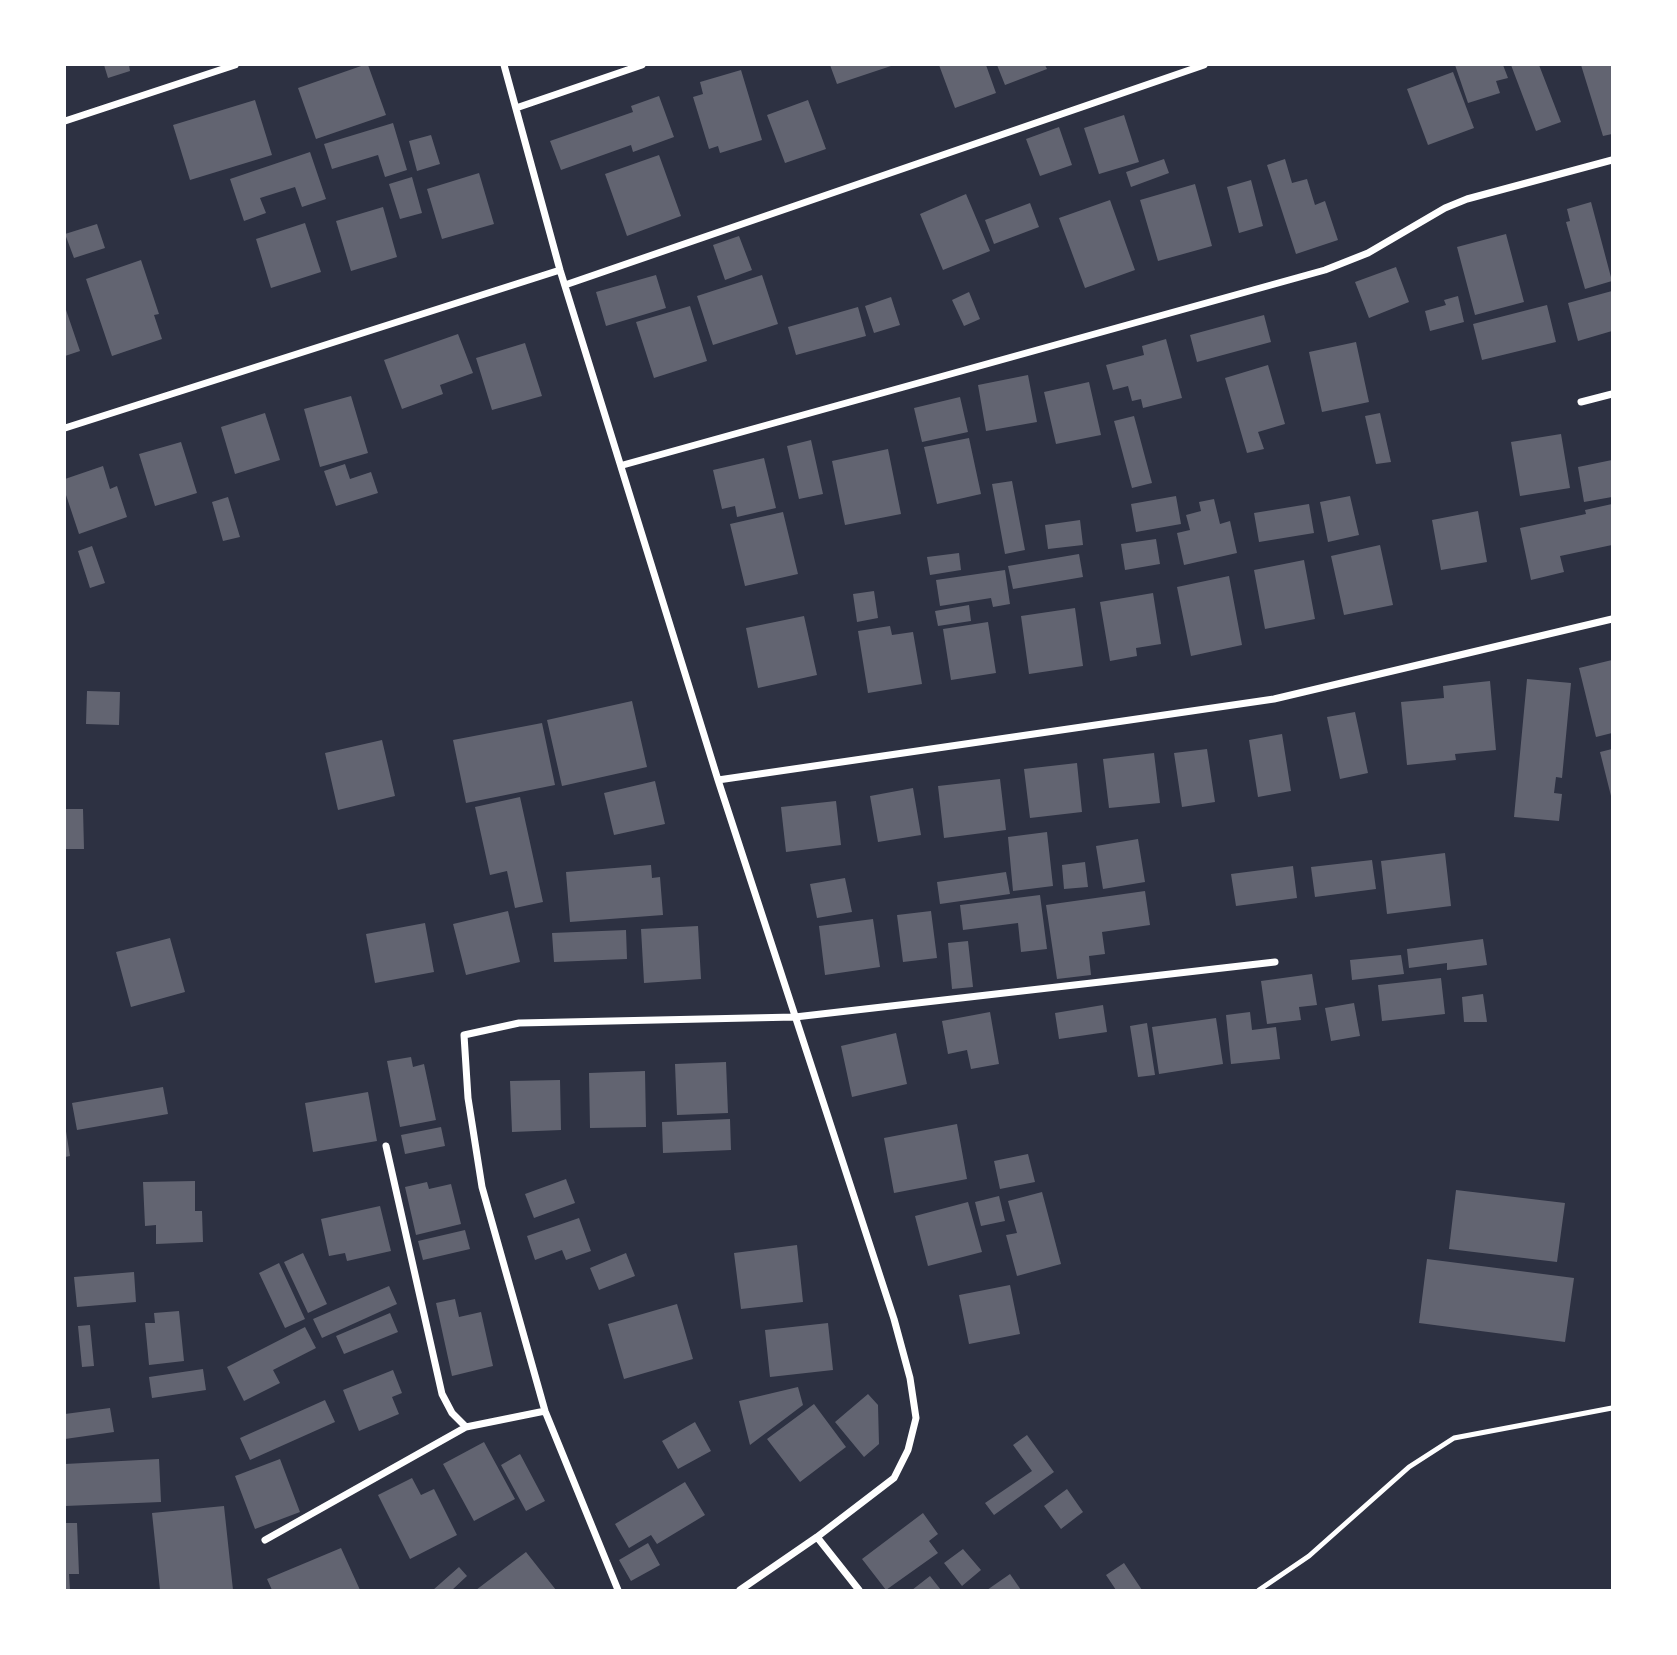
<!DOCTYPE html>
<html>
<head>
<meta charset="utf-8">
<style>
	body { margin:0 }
	#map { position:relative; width:1677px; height:1655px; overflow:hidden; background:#2d3142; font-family:"Fira Sans",sans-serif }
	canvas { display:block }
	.frame { position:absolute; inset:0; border:66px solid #fff; pointer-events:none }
</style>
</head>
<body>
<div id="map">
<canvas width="1677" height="1655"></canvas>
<div class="frame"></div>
</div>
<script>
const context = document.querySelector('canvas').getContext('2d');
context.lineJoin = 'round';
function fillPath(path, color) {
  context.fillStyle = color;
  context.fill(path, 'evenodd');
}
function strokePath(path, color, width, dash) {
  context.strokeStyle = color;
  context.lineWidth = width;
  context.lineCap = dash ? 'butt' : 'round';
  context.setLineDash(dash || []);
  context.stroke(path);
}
const building = new Path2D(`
	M104 65H129L130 71 108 78Z
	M364 65H368L386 115 316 139 298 88Z
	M830 65H894L837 84Z
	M939 65H986L996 93 955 108Z
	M997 65H1045L1047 69 1005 85Z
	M1455 65H1503L1508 78 1496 81 1500 93 1468 103Z
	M1511 65H1539L1561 122 1536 131Z
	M1581 65H1612V134L1603 136Z
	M741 70 762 140 720 153 718 146 709 149 693 97 703 94 700 82Z
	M1453 72 1474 128 1428 145 1407 89Z
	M659 96 674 137 633 152 631 145 561 170 550 141 633 112 631 106Z
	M255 100 272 155 190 180 173 125Z
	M808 100 826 149 785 163 767 115Z
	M1124 115 1139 162 1099 174 1084 128Z
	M393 123 407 170 385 177 378 155 332 169 324 144Z
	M1059 127 1072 165 1040 176 1026 139Z
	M431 135 440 164 417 171 409 141Z
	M310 152 326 199 302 207 295 187 260 198 266 213 244 221 230 179Z
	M659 155 681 216 627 236 605 174Z
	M1164 159 1169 173 1131 187 1126 172Z
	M1285 159 1292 183 1307 179 1315 205 1325 201 1338 240 1296 254 1267 165Z
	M479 173 494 224 442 239 427 189Z
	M412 177 422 213 400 219 389 184Z
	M1251 180 1263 226 1239 233 1227 187Z
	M1195 184 1212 246 1158 261 1140 200Z
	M966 194 990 251 943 270 920 214Z
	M1110 200 1135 270 1085 288 1059 218Z
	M1591 202 1612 281 1585 289 1566 222 1570 221 1567 209Z
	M1030 203 1039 227 994 244 985 220Z
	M383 207 397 257 351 271 336 221Z
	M305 223 321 272 271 288 256 239Z
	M97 224 105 248 74 258 65 234Z
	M1506 234 1524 302 1475 315 1457 247Z
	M739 236 752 270 725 280 713 245Z
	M141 260 159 314 154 315 162 339 112 356 86 279Z
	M1396 267 1409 302 1369 318 1355 282Z
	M656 275 666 308 606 326 596 292Z
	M762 275 778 324 713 345 697 296Z
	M1612 291V331L1578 341 1568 303Z
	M969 292 980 319 964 326 952 300Z
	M1458 296 1464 322 1430 331 1425 311 1446 305 1444 300Z
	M891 297 900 325 874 333 865 306Z
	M1547 305 1556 342 1482 360 1473 324Z
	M690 306 707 361 654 378 636 322Z
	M65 307 80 351 65 356Z
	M858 307 866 336 796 355 788 327Z
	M1264 315 1271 342 1197 362 1190 335Z
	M458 334 473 373 440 385 443 394 402 409 384 360Z
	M1166 339 1182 398 1143 408 1141 399 1132 401 1128 386 1113 390 1106 365 1144 355 1142 346Z
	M1356 342 1369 402 1322 412 1309 352Z
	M525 343 542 396 492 410 476 358Z
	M1268 365 1285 424 1258 432 1264 449 1247 453 1225 378Z
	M1028 375 1037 422 986 431 978 385Z
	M1089 382 1101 435 1056 444 1044 392Z
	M351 396 368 453 320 467 304 409Z
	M960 397 968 432 922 442 914 408Z
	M265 413 280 460 235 474 221 427Z
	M1380 413 1391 462 1376 464 1365 416Z
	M1134 416 1152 483 1132 488 1114 421Z
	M1561 434 1570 488 1520 496 1511 442Z
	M969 438 981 494 937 504 924 447Z
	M811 440 823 494 799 499 787 446Z
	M181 442 197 493 155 506 139 454Z
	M888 449 901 514 845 525 832 461Z
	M764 458 776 508 737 517 735 506 722 509 713 470Z
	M1612 460V497L1584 502 1578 467Z
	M345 464 350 479 371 472 378 493 336 506 324 471Z
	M103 466 110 489 117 486 127 517 79 534 65 492V479Z
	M1012 481 1025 550 1005 554 992 484Z
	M1176 496 1181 524 1136 532 1131 504Z
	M1350 496 1359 535 1328 542 1320 502Z
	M228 497 240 537 223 541 212 502Z
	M1214 499 1220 524 1230 521 1237 553 1184 565 1177 533 1190 530 1186 515 1201 511 1199 502Z
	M1309 504 1314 533 1259 542 1254 513Z
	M1612 504V545L1560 556 1564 572 1531 580 1520 528 1586 514 1585 510Z
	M1478 511 1487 562 1441 570 1432 520Z
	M783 512 798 574 745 586 730 524Z
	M1080 520 1083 545 1048 549 1045 525Z
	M1156 539 1160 564 1125 570 1121 544Z
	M1380 545 1393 605 1344 615 1331 556Z
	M92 546 105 583 90 588 78 551Z
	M959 553 961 570 930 575 927 557Z
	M1079 554 1083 577 1013 589 1008 566Z
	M1304 560 1315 619 1265 629 1254 570Z
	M1005 570 1010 604 993 607 991 598 940 606 936 580Z
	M1229 576 1242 645 1191 656 1177 587Z
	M874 591 878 618 857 622 853 594Z
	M1153 593 1161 644 1136 648 1137 656 1110 661 1100 602Z
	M969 605 971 621 938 626 935 611Z
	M1075 608 1083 666 1029 674 1021 616Z
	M804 616 817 675 758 688 746 628Z
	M988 622 996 673 951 680 943 629Z
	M890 626 892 635 913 632 922 684 868 693 858 631Z
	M1612 660V733L1596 737 1579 668Z
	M1527 679 1571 683 1562 778 1556 777 1554 793 1562 794 1559 821 1514 817Z
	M1490 681 1496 750 1455 754 1456 760 1407 765 1401 702 1444 698 1443 686Z
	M87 691 120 692 119 725 86 724Z
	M632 701 647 767 562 786 547 720Z
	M1355 712 1368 773 1340 779 1327 717Z
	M542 723 555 785 466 803 453 740Z
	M1282 734 1291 791 1258 797 1249 740Z
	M382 740 395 796 338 810 325 753Z
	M1207 749 1215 802 1182 807 1174 753Z
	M1612 749V796H1611L1600 752Z
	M1154 753 1160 803 1109 808 1103 759Z
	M1077 763 1082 812 1030 818 1024 769Z
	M1000 779 1006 830 944 838 938 786Z
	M655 781 665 824 614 835 604 793Z
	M913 788 921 835 878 842 870 796Z
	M520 797 543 902 515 908 507 871 490 875 475 807Z
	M836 801 841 845 786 852 781 807Z
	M65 809H83L84 849H65Z
	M1047 832 1053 886 1013 891 1008 837Z
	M1138 839 1145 882 1103 889 1096 846Z
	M1445 853 1451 906 1387 914 1381 861Z
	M1372 860 1376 889 1315 897 1311 867Z
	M1085 862 1088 887 1064 889 1062 865Z
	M651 865 652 878 660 877 663 915 570 922 566 872Z
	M1293 866 1297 898 1236 906 1231 874Z
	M1006 872 1010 894 940 904 937 882Z
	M845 878 852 912 817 918 810 884Z
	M1145 891 1150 925 1102 932 1105 954 1089 956 1091 975 1057 979 1046 905Z
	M1040 895 1047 949 1021 952 1018 923 963 930 960 905Z
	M508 911 520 962 466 975 453 924Z
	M931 911 937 958 903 962 897 915Z
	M873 919 880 967 825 975 819 926Z
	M425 923 434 972 375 983 366 934Z
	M698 926 701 979 644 983 641 929Z
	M626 930 627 959 554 962 552 933Z
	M170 938 185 992 131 1007 116 952Z
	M1483 939 1487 965 1447 970V963L1409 968 1407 949Z
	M968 941 973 987 952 989 948 943Z
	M1401 955 1404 974 1352 980 1350 960Z
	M1312 974 1317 1005 1299 1007 1301 1020 1267 1024 1261 981Z
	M1441 978 1445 1014 1382 1021 1378 985Z
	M1483 994 1487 1022H1464L1462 997Z
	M1354 1003 1360 1036 1331 1041 1325 1008Z
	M1103 1005 1107 1032 1059 1039 1055 1013Z
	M990 1012 999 1064 971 1069 967 1050 948 1054 942 1021Z
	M1250 1012 1252 1030 1276 1027 1280 1059 1231 1064 1226 1015Z
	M1216 1018 1223 1064 1159 1074 1152 1027Z
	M1147 1023 1155 1075 1138 1077 1130 1026Z
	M896 1033 907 1084 852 1097 841 1046Z
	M411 1057 413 1067 424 1064 436 1120 400 1127 387 1061Z
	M726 1062 728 1113 677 1115 675 1064Z
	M645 1071 646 1127 590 1128 589 1073Z
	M560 1080 561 1130 512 1132 510 1081Z
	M163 1087 168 1114 77 1130 72 1103Z
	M368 1092 377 1141 313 1152 305 1103Z
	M730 1119 731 1150 663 1153 662 1122Z
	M957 1124 967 1179 894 1193 884 1138Z
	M65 1125 70 1156 65 1157Z
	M441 1127 445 1146 405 1154 401 1135Z
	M1028 1154 1035 1182 1000 1189 994 1161Z
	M566 1179 575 1203 534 1218 525 1194Z
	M195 1181V1211H202L203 1242 156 1244V1225L145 1226 143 1182Z
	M427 1182 429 1189 451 1184 461 1224 416 1235 405 1187Z
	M1456 1190 1565 1203 1557 1262 1449 1249Z
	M1042 1192 1061 1264 1017 1276 1006 1235 1017 1233 1008 1201Z
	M999 1196 1005 1221 981 1226 975 1202Z
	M968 1202 982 1252 928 1266 915 1216Z
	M380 1206 391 1251 347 1261 345 1253 329 1256 321 1219Z
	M579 1218 591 1251 566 1260 562 1250 535 1260 527 1236Z
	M465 1230 470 1249 423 1260 418 1241Z
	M797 1245 803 1302 741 1309 734 1253Z
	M303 1253 327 1304 308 1313 284 1262Z
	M626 1253 635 1276 599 1290 590 1268Z
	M1427 1259 1574 1278 1565 1342 1419 1323Z
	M279 1263 305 1319 285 1328 259 1273Z
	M134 1272 136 1302 77 1307 74 1277Z
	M1010 1285 1020 1334 969 1344 959 1295Z
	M389 1286 397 1304 322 1338 313 1319Z
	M455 1299 459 1317 481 1312 493 1366 452 1376 436 1303Z
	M677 1304 693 1359 624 1379 608 1324Z
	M179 1311 184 1361 149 1365 145 1323H155L154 1313Z
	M390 1313 398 1332 344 1354 336 1336Z
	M828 1323 833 1370 770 1377 765 1330Z
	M90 1325 94 1366 82 1367 78 1326Z
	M305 1327 316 1348 273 1370 280 1383 244 1401 227 1367Z
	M203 1369 206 1390 152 1398 149 1377Z
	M393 1370 402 1393 392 1397 399 1414 359 1431 343 1390Z
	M798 1387 803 1405 750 1445 739 1401Z
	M868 1394 878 1405 879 1444 864 1457 835 1422Z
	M325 1400 335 1422 250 1460 240 1438Z
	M814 1404 846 1447 800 1482 767 1439Z
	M110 1408 114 1432 65 1439V1414Z
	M695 1422 711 1451 678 1469 662 1441Z
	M1027 1435 1054 1472 994 1515 985 1503 1032 1471 1013 1445Z
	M484 1442 515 1499 474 1521 443 1464Z
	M520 1454 545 1501 526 1511 501 1465Z
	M159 1459 161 1502 65 1506V1464Z
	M280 1459 300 1512 255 1529 235 1476Z
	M412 1478 421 1495 434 1489 457 1535 410 1559 378 1495Z
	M685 1482 705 1515 657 1544 651 1535 629 1548 615 1524Z
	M1067 1489 1083 1512 1061 1529 1044 1506Z
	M224 1506 233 1590H160L152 1513Z
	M923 1513 938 1534 929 1541 938 1553 886 1590 862 1559Z
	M65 1523H77L79 1574H69L70 1590H65Z
	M648 1543 660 1565 631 1581 619 1560Z
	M341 1548 360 1590H272L267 1579Z
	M963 1549 981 1570 962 1586 944 1563Z
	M526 1552 556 1590H476Z
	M1124 1563 1142 1590H1116L1106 1575Z
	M459 1567 467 1576 452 1590H433Z
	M1010 1574 1021 1590H987Z
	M930 1576 941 1590H912Z`);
const service = new Path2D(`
	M1259 1590 1309 1556 1409 1467 1454 1438 1612 1408`);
const minor = new Path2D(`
	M504 65 560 270 718 780 894 1319 910 1378 916 1418 908 1450 894 1478 817 1537 740 1590
	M516 108 642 65
	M65 121 235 65
	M565 285 1204 65
	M1581 402 1612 394
	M65 428 560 270
	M623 465 1325 270 1368 253 1445 208 1467 199 1612 160
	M718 780 1274 699 1612 619
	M386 1146 442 1394 452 1413 466 1427 545 1411
	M817 1537 859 1590
	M265 1540 466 1427
	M618 1590 545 1411 482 1187 468 1098 464 1035 519 1023 795 1017 1275 962`);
fillPath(building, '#626471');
strokePath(service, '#fff', 5);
strokePath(minor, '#fff', 7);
</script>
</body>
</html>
